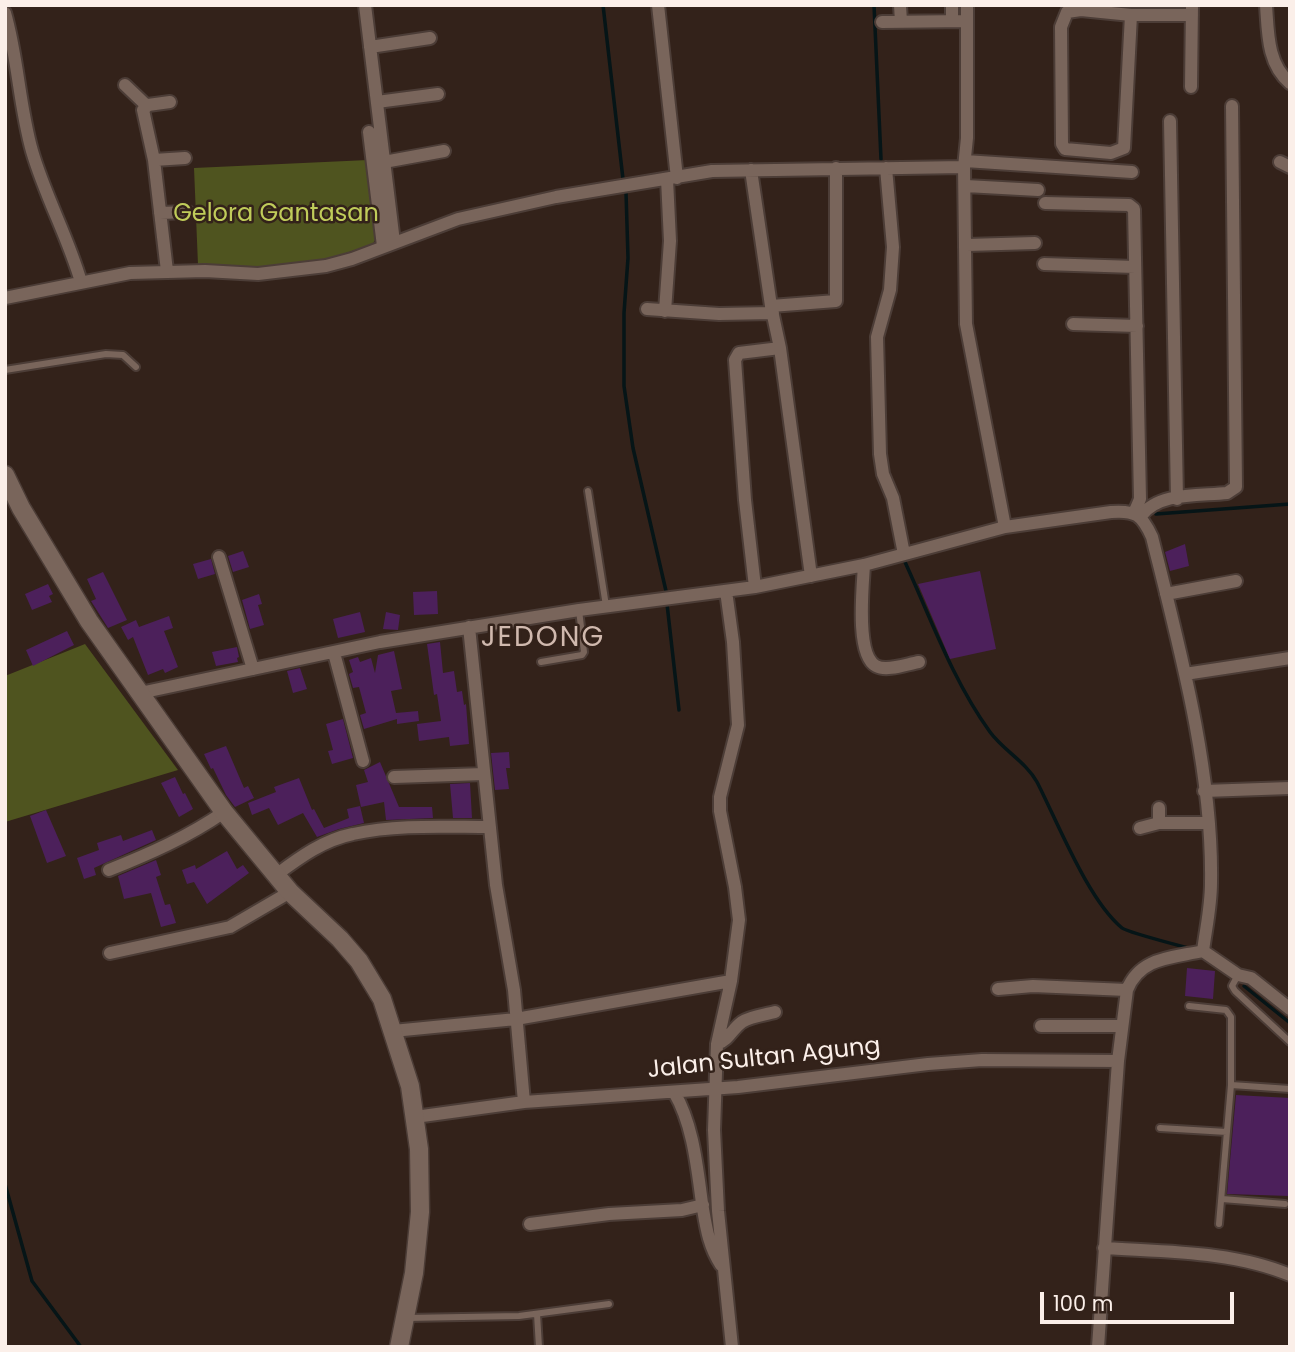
<!DOCTYPE html>
<html>
<head>
<meta charset="utf-8">
<style>
	body { margin:0 }
	#map { position:relative; width:1295px; height:1352px; overflow:hidden; background:#33221a; font-family:Poppins,sans-serif }
	canvas { display:block }
	.frame { position:absolute; inset:0; border:7px solid #fbefe9; pointer-events:none }
	.scale { position:absolute; left:1040px; top:1292px; width:194px; height:32px; box-sizing:border-box; border:4px solid #fbefe9; border-top:0; padding-left:9px; font-size:21px; line-height:24px; white-space:nowrap; color:#fbefe9; -webkit-text-stroke:5px #33221a; paint-order:stroke }
</style>
</head>
<body>
<div id="map">
<canvas width="1295" height="1352"></canvas>
<div class="frame"></div>
<div class="scale">100 m</div>
</div>
<script>
const context = document.querySelector('canvas').getContext('2d');
context.lineJoin = 'round';
function fillPath(path, color) {
  context.fillStyle = color;
  context.fill(path, 'evenodd');
}
function strokePath(path, color, width, dash) {
  context.strokeStyle = color;
  context.lineWidth = width;
  context.lineCap = dash ? 'butt' : 'round';
  context.setLineDash(dash || []);
  context.stroke(path);
}
function write(font, color, halo, rows, align = 'center') {
  context.font = font + ' Poppins,sans-serif';
  context.lineWidth = 5;
  context.setLineDash([]);
  context.textBaseline = 'middle';
  context.strokeStyle = halo;
  context.fillStyle = color;
  for (const [text, x, y, turn = 0] of rows) {
    context.save();
    context.translate(x, y);
    context.rotate((+turn || 0) * Math.PI / 180);
    context.textAlign = isNaN(turn) ? turn : align;
    if (halo) context.strokeText(text, 0, 0);
    context.fillText(text, 0, 0);
    context.restore();
  }
}
const green = new Path2D(`
	M368 160 377 235 373 244 319 262 264 267 198 265 194 168Z
	M85 644 178 770 5 822V676Z`);
const stream = new Path2D(`
	M603 5 623 179
	M874 5 881 159
	M626 192 628 258 624 313V386L633 448 666 591
	M1156 514 1290 504
	M905 562C931 619 953 681 990 732 1003 750 1026 762 1037 782 1058 823 1088 900 1122 928 1127 932 1177 945 1188 948
	M667 604 679 710
	M1244 986 1290 1023
	M5 1184 32 1281 81 1347`);
const building = new Path2D(`
	M1185 544 1189 566 1170 571 1165 552Z
	M243 551 249 567 233 572 228 556Z
	M211 559 215 574 198 579 193 564Z
	M980 571 996 649 950 659 918 584Z
	M103 572 127 620 108 628 91 601 96 599 87 579Z
	M48 584 53 594 49 596 52 602 32 610 25 594Z
	M437 591 438 614 414 615 413 592Z
	M259 594 262 604 258 605 264 625 250 629 242 600Z
	M360 612 365 632 338 638 333 619Z
	M386 612 400 615 398 630 383 629Z
	M169 616 173 628 164 631 178 667 165 673 163 669 148 675 133 637 128 640 121 627 136 620 139 627Z
	M67 631 74 645 33 666 26 650Z
	M440 642 443 673 454 671 457 692 462 691 464 705 466 704 469 744 450 746 449 737 419 741 417 724 441 721 437 694 434 695 427 644Z
	M237 647 239 657 237 658 238 662 216 666 212 652Z
	M394 651 402 689 391 691 396 713 418 711 419 721 397 724V719L364 729 360 715 366 713 359 687 353 688 349 674 353 672 349 660 358 657 360 662 371 658 375 673 378 655Z
	M300 668 307 689 293 693 287 671Z
	M343 719 353 758 332 764 328 751 333 750 326 724Z
	M226 746 244 788 248 786 254 798 235 807 226 795 213 768 211 769 204 754Z
	M509 752 510 768H506L509 789 495 790 491 753Z
	M380 762 399 807H432L433 818 386 820 384 802 361 807 356 785 368 782 364 770Z
	M175 777 183 794 185 793 193 809 179 817 161 783Z
	M299 778 312 810 314 809 324 828 349 818 347 809 360 806 364 823 339 829 317 837 303 813 278 825 269 808 252 815 248 803 276 792 274 787Z
	M450 784 470 783 472 818H453Z
	M46 810 66 856 47 863 30 816Z
	M152 830 156 840 94 868 96 875 84 879 77 858 99 850 97 843 121 835 123 841Z
	M227 851 237 869 243 865 249 873 207 904 194 882 187 884 182 870 195 865 196 869Z
	M156 860 161 875 156 877 165 905 170 904 176 923 161 927 151 893 124 899 118 876Z
	M1187 968 1215 971 1213 999 1185 996Z
	M1236 1095 1290 1098V1196L1227 1194Z`);
const lane = new Path2D(`
	M5 370 106 354 123 355 136 367
	M588 491 606 606
	M541 662 582 655 584 652 579 610
	M1238 975 1232 986 1235 991 1290 1042
	M1189 1006 1226 1010 1231 1017V1085
	M1160 1128 1227 1132
	M1222 1199 1285 1204
	M1219 1224 1231 1085 1290 1089
	M537 1314 539 1347
	M406 1318 519 1316 609 1304`);
const street = new Path2D(`
	M365 5 394 242
	M658 5 677 178
	M900 5 901 22
	M952 5V21
	M967 5V138L964 167 966 324 1005 527
	M1266 5C1268 32 1267 64 1290 83
	M5 13C18 58 19 105 32 151 45 196 68 237 81 282
	M1131 15 1124 148 1111 153 1065 149 1062 144 1061 27 1067 12 1081 10 1131 15H1192
	M882 22 967 21
	M370 47 430 38
	M125 85 147 106
	M1191 87 1192 5
	M377 102 438 94
	M1170 121 1177 499
	M369 132 383 246
	M154 160 185 158
	M965 161 1132 172
	M384 162 444 151
	M1280 162 1290 167
	M886 168 893 247 890 290 877 337 880 454 883 474 893 498 904 554
	M751 170 771 306 780 348 811 576
	M966 186 1038 190
	M1045 203 1129 205 1134 209 1140 499 1134 513
	M160 213 188 212
	M967 245 1035 243
	M1044 264 1135 267
	M167 271 154 160 143 110 148 105 170 102
	M5 298 130 273 205 271 258 274 326 266 352 259 458 219 556 197 712 171 964 167
	M771 306 836 301V168
	M647 309 719 314 773 313
	M665 311 670 241 667 179
	M1073 324 1137 326
	M1141 516C1158 492 1199 496 1227 493L1236 487 1232 106
	M219 557 253 669
	M864 565C863 585 855 655 876 666 887 672 907 664 919 662
	M755 587 745 500 735 360 739 353 780 348
	M726 591 733 642 738 725 720 797V811L735 887 739 920 731 981 717 1044 714 1130 718 1211 732 1347
	M1166 594 1236 581
	M469 627 496 885 514 990 524 1102
	M334 653 363 761
	M1185 674 1290 658
	M140 693 380 642 579 610 755 587 864 565 1005 527 1111 512C1136 510 1142 515 1152 537 1179 646 1213 770 1211 883 1211 906 1206 928 1203 951L1238 975 1251 978 1290 1009
	M394 777 484 774
	M1204 791 1290 788
	M1159 808V823H1207
	M1140 828 1159 823
	M109 870C149 854 188 837 224 812
	M276 875C299 858 323 840 353 834 397 824 445 827 490 827
	M110 953 230 927 290 892
	M998 989 1033 986 1127 990
	M1041 1026H1122
	M393 1031 516 1019 731 981
	M717 1044C730 1039 732 1029 742 1022 751 1016 764 1015 775 1012
	M674 1092C693 1124 697 1167 702 1203 706 1226 708 1245 721 1265
	M415 1117 524 1102 738 1087 928 1064 982 1060 1118 1061
	M530 1224 609 1214 682 1210 703 1205
	M1104 1248C1165 1252 1233 1251 1290 1275
	M1098 1347 1118 1061 1127 990C1140 957 1172 958 1203 951`);
const secondary = new Path2D(`
	M5 475 21 508 89 621 224 812 290 892 340 939 359 961 382 999 410 1086 419 1149 420 1212 414 1273 399 1347`);
const parkNames = [
	["Gelora Gantasan",276,215]
];
const streetNames = [
	["Jalan Sultan Agung",764,1059,-6]
];
const quarterNames = [
	["JEDONG",543,639]
];
fillPath(green, '#4f541f');
strokePath(stream, '#061517', 3.5);
fillPath(building, '#4c205b');
strokePath(lane, '#4c3d37', 10);
strokePath(street, '#4c3d37', 16);
strokePath(secondary, '#4c3d37', 21);
strokePath(lane, '#79655b', 6);
strokePath(street, '#79655b', 12);
strokePath(secondary, '#79655b', 18);
write('24px', '#c0cc5a', '#33221a', parkNames);
write('24px', '#fbefe9', '#33221a', streetNames);
context.letterSpacing = '2px';
write('28px', '#d0b9ae', '#33221a', quarterNames);
context.letterSpacing = '0px';
</script>
</body>
</html>
